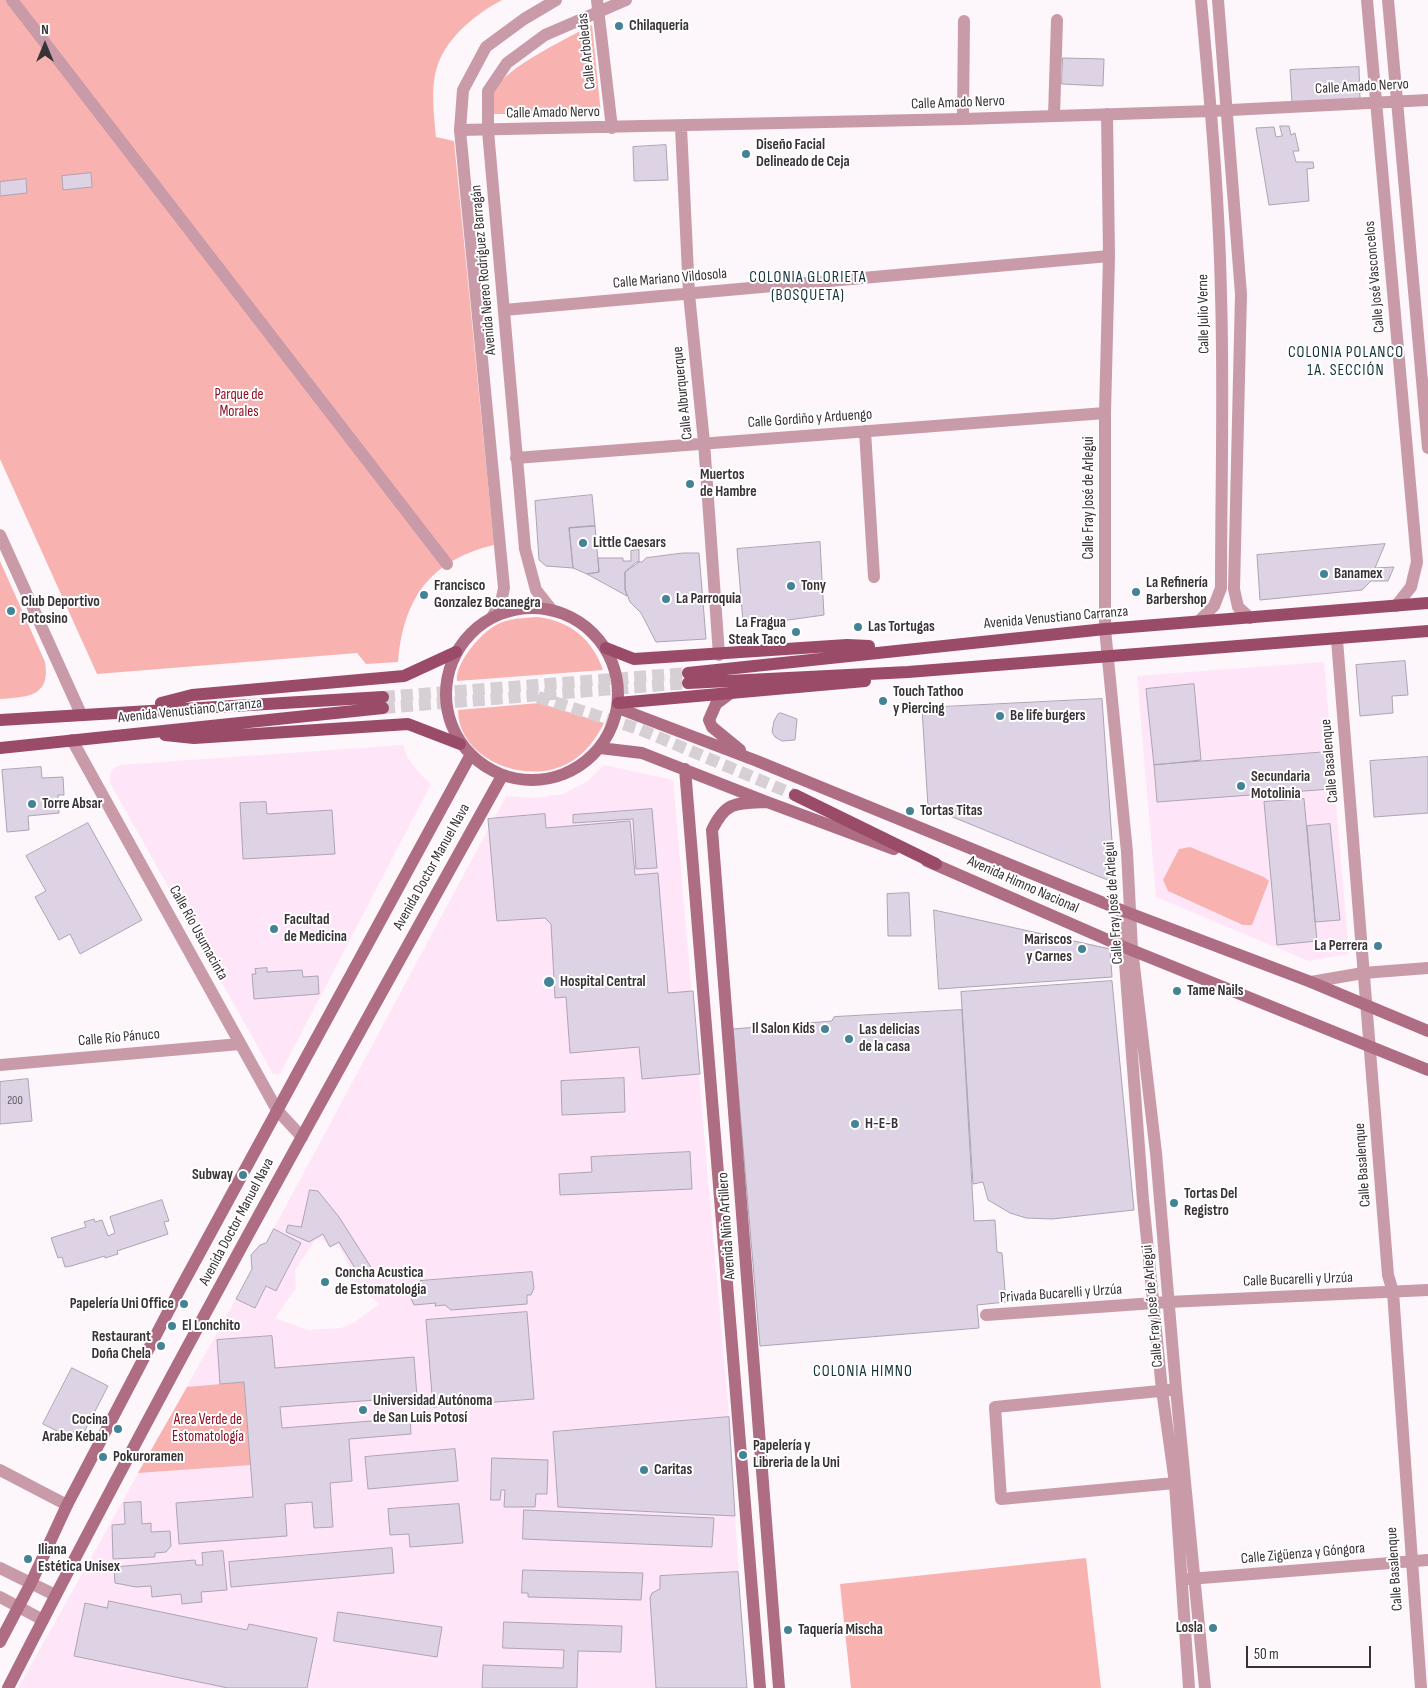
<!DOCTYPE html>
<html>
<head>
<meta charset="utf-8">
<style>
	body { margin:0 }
	#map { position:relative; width:1428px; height:1688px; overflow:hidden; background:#fdf6fb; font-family:"Sofia Sans Condensed",sans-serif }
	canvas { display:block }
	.north { position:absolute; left:20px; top:20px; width:50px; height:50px; -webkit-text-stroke:4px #fff; paint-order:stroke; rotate:0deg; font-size:14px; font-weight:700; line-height:20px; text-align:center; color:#393337 }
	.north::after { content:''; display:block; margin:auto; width:18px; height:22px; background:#393337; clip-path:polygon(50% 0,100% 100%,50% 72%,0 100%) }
	.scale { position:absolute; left:1246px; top:1646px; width:125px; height:22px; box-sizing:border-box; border:2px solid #393337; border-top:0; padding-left:6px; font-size:15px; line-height:18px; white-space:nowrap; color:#393337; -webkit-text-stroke:4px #fff; paint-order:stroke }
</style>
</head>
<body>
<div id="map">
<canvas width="1428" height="1688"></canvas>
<div class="north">N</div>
<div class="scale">50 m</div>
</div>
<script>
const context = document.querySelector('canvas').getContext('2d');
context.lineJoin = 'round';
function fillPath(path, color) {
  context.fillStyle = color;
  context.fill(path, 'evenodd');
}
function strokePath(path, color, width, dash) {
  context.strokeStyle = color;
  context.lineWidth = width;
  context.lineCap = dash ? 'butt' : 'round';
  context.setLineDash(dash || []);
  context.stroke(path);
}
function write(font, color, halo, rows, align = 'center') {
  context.font = font + ' "Sofia Sans Condensed",sans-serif';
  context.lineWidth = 4;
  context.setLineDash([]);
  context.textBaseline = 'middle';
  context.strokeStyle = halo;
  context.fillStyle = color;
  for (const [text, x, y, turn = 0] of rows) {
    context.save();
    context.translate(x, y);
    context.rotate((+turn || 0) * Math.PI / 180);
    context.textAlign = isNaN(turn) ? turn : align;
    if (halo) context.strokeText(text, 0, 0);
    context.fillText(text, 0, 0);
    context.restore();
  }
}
const built = new Path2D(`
	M1324 662 1349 954 1309 961 1156 897 1137 676Z
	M403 745 408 758 420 774 431 784 280 1074H273L110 783V775L114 768 120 765Z
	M604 765 673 780 729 1417 553 1432 558 1507 735 1516 747 1688H18L236 1299 252 1269 251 1255 260 1245 266 1243 506 796 535 798 563 794 588 781ZM322 1239 330 1247 337 1244 349 1265 348 1277 379 1304 355 1322 341 1328 308 1330 275 1318 296 1288 295 1270 315 1240Z`);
const green = new Path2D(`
	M0 0H502C476 14 449 35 438 64 430 86 434 114 436 137L454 141 494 545C430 560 403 599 398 662L366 664 357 653 97 674 0 459Z
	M592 25 601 114H493C493 109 491 100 492 95 499 70 570 37 592 25Z
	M0 561 45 662C51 697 27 697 0 699Z
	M538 617C570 621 593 640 603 670L457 681C455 663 481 633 496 625 508 618 524 618 538 617Z
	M539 703 604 723C593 745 578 762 554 769 514 780 458 755 458 710Z
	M1190 847 1264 877 1269 881 1252 925H1243L1168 891 1163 880 1179 849Z
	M244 1382 251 1465 138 1473 187 1387Z
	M1086 1558 1101 1688H851L840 1584Z`);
const building = new Path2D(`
	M1063 58 1104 59 1103 86 1062 84Z
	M1359 67 1360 99 1292 102 1290 70Z
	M1280 126H1289L1291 135 1295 133 1299 151H1293L1296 162H1313L1314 168 1307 169 1309 201 1269 205 1256 128 1274 127 1276 137 1282 136Z
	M666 145 668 180 634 181 633 147Z
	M91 173 92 187 63 190 62 176Z
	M26 179 27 193 0 196V182Z
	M592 495 595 526 569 528 573 568 546 566 539 560 535 501Z
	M595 526 599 572 587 574 573 568 569 528Z
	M820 542 824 615 781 621 779 628 772 630 765 627 764 623 743 622 737 549Z
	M1385 544 1375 568 1394 567 1388 581H1371L1362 590 1260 600 1257 555Z
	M639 550V562L625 572V589L627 596 587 574 599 572 598 558H623V561H631V551Z
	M683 553H699L706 639 656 642 641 613 630 602 625 589V572L636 562H642L646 558Z
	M1405 661 1408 695 1392 696 1393 713 1360 716 1356 665Z
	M1194 684 1201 760 1154 765 1146 689Z
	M1102 699 1115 883 928 807 922 708Z
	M781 713 797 719 795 740 782 741 775 737 772 732 774 721 778 714Z
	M1328 752 1331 789 1157 802 1154 765Z
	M1428 757V813L1374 817 1370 761Z
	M41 767 42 778 63 777 64 795H58L59 813 28 816 29 830 7 832 2 770Z
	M1304 799 1317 941 1277 945 1264 802Z
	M266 802 267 814 332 810 335 854 243 859 240 803Z
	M652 809 657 868 636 869 633 819 573 823V815Z
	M545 814 546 828 630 821 635 875 658 873 668 993 693 991 700 1074 642 1079 639 1047 570 1053 566 997 555 998 551 924 545 918 497 921 496 912 488 819Z
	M88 823 142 920 80 954 70 934 59 940 35 897 46 891 26 856Z
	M1330 824 1340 920 1315 922 1307 826Z
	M909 893 911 936H888L887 894Z
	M934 910 1110 949 1112 977 939 989Z
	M267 968V972L302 970 303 977 318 976 319 994 254 999 252 974H256L255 969Z
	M1112 981 1134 1210 1052 1219 1026 1218 1010 1213 988 1200 983 1182 973 1184 961 992Z
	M962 1010 974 1221 995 1220 997 1252 1002 1253 1006 1302 977 1305 979 1328 760 1346 733 1029 832 1021 834 1017Z
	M624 1078 625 1112 562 1115 561 1081Z
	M28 1079 32 1121 0 1124V1082Z
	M690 1152 692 1189 560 1195 559 1174 592 1172 591 1157Z
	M310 1190 318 1191 339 1217 374 1272 361 1278 339 1242 330 1247 323 1234 309 1242 286 1232 288 1225 301 1227Z
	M162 1200 169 1221 164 1222 168 1234 117 1251 118 1254 105 1258V1256L71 1266 65 1267 62 1257 58 1258 51 1238 86 1227 84 1222 94 1219 95 1222 102 1220 108 1236 115 1233 110 1217Z
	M274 1229 301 1243 276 1291 266 1286 255 1308 236 1299 252 1269 251 1255 260 1245 266 1243Z
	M532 1272 534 1288 531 1295H527V1304L451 1310 445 1305 435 1306 436 1303 414 1305 408 1292 421 1289 420 1281Z
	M527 1312 534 1399 433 1407 426 1320Z
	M272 1336 275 1368 414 1357 417 1397 280 1407 282 1428 410 1418 411 1434 349 1439 352 1481 330 1483 333 1527 314 1528 312 1502 285 1504 287 1536 179 1544 176 1503 253 1497 244 1382 220 1384 217 1340Z
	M72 1368 108 1386 79 1442 43 1424Z
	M729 1417 735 1516 558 1507 553 1432Z
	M455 1449 458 1481 368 1489 365 1457Z
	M492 1458 548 1460 547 1494H536L535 1507H504L505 1490H501L500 1500H491Z
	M141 1502 142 1524 151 1523V1532L170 1531 171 1546 166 1552 155 1553V1557L113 1559 112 1525 125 1524 124 1503Z
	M459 1504 463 1543 410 1547 409 1534 390 1535 388 1509Z
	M524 1510 714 1518 712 1547 523 1539Z
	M392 1548 394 1573 231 1587 229 1562Z
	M223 1551 227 1590 201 1592 202 1602 182 1604 181 1594 152 1597 151 1586 136 1587 115 1583 114 1567 195 1560 196 1565H203L202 1553Z
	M523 1570 643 1573 641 1600 528 1597V1593H522Z
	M738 1572 747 1688H656L650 1598 652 1593 660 1589V1576Z
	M109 1601 247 1630 249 1624 317 1638 307 1688H228L74 1656 85 1603 107 1608Z
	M338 1612 442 1627 437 1657 334 1641Z
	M504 1622 622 1626 621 1652 578 1651 577 1688H482L483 1665 563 1668 564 1650 503 1648Z`);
const primaryTunnel = new Path2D(`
	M383 697 688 673
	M538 697 639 729 795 795
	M383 708 688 683`);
const pedestrian = new Path2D(`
	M12 0 447 564
	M963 119 964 21`);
const minor = new Path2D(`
	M597 0 612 128
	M1218 0 1241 294 1234 589 1238 607 1250 618
	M1367 0 1417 562 1411 587 1396 606
	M1388 0 1428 448
	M1107 114 1109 256 1105 413V629L1127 852 1132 949 1156 1153 1176 1389 1205 1688
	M1054 116 1057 20
	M681 127 689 294 704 442 719 655
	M460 130 963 119 1211 111 1428 100
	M504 310 1109 256
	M865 431 874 577
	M516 458 1105 413
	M1199 621 1214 606 1221 588C1221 490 1224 393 1221 295 1219 197 1210 98 1201 0
	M1337 640 1388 1275 1393 1292 1421 1688
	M72 740 277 1110 302 1137
	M1121 910 1143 1200 1162 1390 1175 1483 1189 1688
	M0 1065 240 1044
	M986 1315 1168 1302 1428 1290
	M1170 1390 995 1407 1001 1499 1175 1483
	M0 1470 67 1505
	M0 1568 55 1595
	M1189 1579 1428 1560
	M0 1597 43 1620`);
const tertiary = new Path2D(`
	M0 535 81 714
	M551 609 536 590 525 549 488 131V91L507 63 545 35 626 0
	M492 617 501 602 504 588 460 130 463 90 486 47 524 19 556 0
	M1311 982 1363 973 1428 968`);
const secondary = new Path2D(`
	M446 694a86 86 0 1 1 172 0a86 86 0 1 1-172 0Z
	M732 692 716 704 709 720 712 727 740 750
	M618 708 757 761 1121 910 1311 982 1428 1031
	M600 748 642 753 767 802 894 849
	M685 769 760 1688
	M767 802C736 803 726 801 712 830L779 1688
	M927 861 1124 947 1428 1070
	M0 1642 31 1583 67 1505 179 1291 470 756
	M8 1688C165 1380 334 1078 502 776`);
const primary = new Path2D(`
	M606 648 634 659 847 645 869 646
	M688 673 1105 629 1428 603
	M688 683 908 672 1428 631
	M161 703 192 695 404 676 456 652
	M618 703 865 681
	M0 720 383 697
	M165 735 194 738 408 724 460 744
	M0 748 383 708
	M795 795 936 864`);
const markers = [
	[619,26,5,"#438396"],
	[746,154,5,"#438396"],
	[690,484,5,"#438396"],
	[583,543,5,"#438396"],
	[1324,574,5,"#438396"],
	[791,586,5,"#438396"],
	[1136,592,5,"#438396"],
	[424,595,5,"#438396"],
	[666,599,5,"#438396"],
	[11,611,5,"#438396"],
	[858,627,5,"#438396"],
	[796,632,5,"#438396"],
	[883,701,5,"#438396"],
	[1000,716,5,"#438396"],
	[1241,786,5,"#438396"],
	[32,804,5,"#438396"],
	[910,811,5,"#438396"],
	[274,929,5,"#438396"],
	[1378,946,5,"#438396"],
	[1082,949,5,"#438396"],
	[549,982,6,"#438396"],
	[1177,991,5,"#438396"],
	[825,1029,5,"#438396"],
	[849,1039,5,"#438396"],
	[855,1124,5,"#438396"],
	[243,1175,5,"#438396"],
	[1174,1203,5,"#438396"],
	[325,1282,5,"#438396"],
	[184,1304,5,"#438396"],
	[172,1326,5,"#438396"],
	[161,1346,5,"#438396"],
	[363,1410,5,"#438396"],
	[118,1429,5,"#438396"],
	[743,1455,5,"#438396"],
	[103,1457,5,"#438396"],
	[644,1470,5,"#438396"],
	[28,1559,5,"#438396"],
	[1213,1628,5,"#438396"],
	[788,1630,5,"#438396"]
];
const numberNames = [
	["200",15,1101]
];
const poiNames = [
	["Chilaqueria",629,26],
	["Diseño Facial",756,145],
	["Delineado de Ceja",756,162],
	["Muertos",700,475],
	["de Hambre",700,492],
	["Little Caesars",593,543],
	["Banamex",1334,574],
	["La Refinería",1146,583],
	["Barbershop",1146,600],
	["Francisco",434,586],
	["Gonzalez Bocanegra",434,603],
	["Tony",801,586],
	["La Parroquia",676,599],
	["Club Deportivo",21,602],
	["Potosino",21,619],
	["La Fragua",786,623,"right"],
	["Steak Taco",786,640,"right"],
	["Las Tortugas",868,627],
	["Touch Tathoo",893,692],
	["y Piercing",893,709],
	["Be life burgers",1010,716],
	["Secundaria",1251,777],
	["Motolinia",1251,794],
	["Torre Absar",42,804],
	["Tortas Titas",920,811],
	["Facultad",284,920],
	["de Medicina",284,937],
	["Mariscos",1072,940,"right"],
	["y Carnes",1072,957,"right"],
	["La Perrera",1368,946,"right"],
	["Hospital Central",560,982],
	["Tame Nails",1187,991],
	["Il Salon Kids",815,1029,"right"],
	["Las delicias",859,1030],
	["de la casa",859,1047],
	["H-E-B",865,1124],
	["Subway",233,1175,"right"],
	["Tortas Del",1184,1194],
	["Registro",1184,1211],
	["Concha Acustica",335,1273],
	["de Estomatologia",335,1290],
	["Papelería Uni Office",174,1304,"right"],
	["El Lonchito",182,1326],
	["Restaurant",151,1337,"right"],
	["Doña Chela",151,1354,"right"],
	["Universidad Autónoma",373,1401],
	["de San Luis Potosí",373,1418],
	["Cocina",108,1420,"right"],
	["Arabe Kebab",108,1437,"right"],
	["Papelería y",753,1446],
	["Libreria de la Uni",753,1463],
	["Pokuroramen",113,1457],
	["Caritas",654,1470],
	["Iliana",38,1550],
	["Estética Unisex",38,1567],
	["Losla",1203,1628,"right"],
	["Taquería Mischa",798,1630]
];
const streetNames = [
	["Calle Arboledas",587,51,-96],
	["Calle Amado Nervo",1362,87,-3],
	["Calle Amado Nervo",958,103,-2],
	["Calle Amado Nervo",553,113,-1],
	["Avenida Nereo Rodríguez Barragán",484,270,-95],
	["Calle José Vasconcelos",1375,277,-95],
	["Calle Mariano Vildosola",670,279,-5],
	["Calle Julio Verne",1204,314,-91],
	["Calle Alburquerque",683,393,-96],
	["Calle Gordiño y Arduengo",810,419,-4],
	["Calle Fray José de Arlegui",1089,498,-90],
	["Avenida Venustiano Carranza",1056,618,-5],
	["Avenida Venustiano Carranza",190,711,-6],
	["Calle Basalenque",1330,761,-95],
	["Avenida Doctor Manuel Nava",432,867,-61],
	["Avenida Himno Nacional",1023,885,24],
	["Calle Fray José de Arlegui",1114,903,-94],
	["Calle Río Usumacinta",198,933,61],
	["Calle Río Pánuco",119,1038,-5],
	["Calle Basalenque",1363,1165,-94],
	["Avenida Doctor Manuel Nava",237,1222,-62],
	["Avenida Niño Artillero",727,1226,-94],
	["Calle Bucarelli y Urzúa",1298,1280,-2],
	["Privada Bucarelli y Urzúa",1061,1294,-4],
	["Calle Fray José de Arlegui",1153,1306,-95],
	["Calle Zigüenza y Góngora",1303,1554,-5],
	["Calle Basalenque",1395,1569,-94]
];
const parkNames = [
	["Parque de",239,395],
	["Morales",239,412],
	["Area Verde de",208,1420],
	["Estomatología",208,1437]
];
const neighbourhoodNames = [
	["COLONIA GLORIETA",808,278],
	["(BOSQUETA)",808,296],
	["COLONIA POLANCO",1346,353],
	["1A. SECCIÓN",1346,371],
	["COLONIA HIMNO",863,1372]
];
fillPath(built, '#fee6f8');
fillPath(green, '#f8b3b1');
fillPath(building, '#ddd3e4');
strokePath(building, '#ada4b3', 1);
strokePath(primaryTunnel, '#d6cfd4', 12, [12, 6]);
strokePath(pedestrian, '#c99ba9', 12);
strokePath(minor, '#c99ba9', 12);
strokePath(tertiary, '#c99ba9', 12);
strokePath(secondary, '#ae6d83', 12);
strokePath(primary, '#994b68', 12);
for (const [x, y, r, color] of markers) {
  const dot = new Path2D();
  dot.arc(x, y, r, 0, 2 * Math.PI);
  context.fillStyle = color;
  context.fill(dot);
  strokePath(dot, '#fff', 2);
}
write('12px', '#625b62', null, numberNames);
write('bold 15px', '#393337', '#fff', poiNames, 'left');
write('15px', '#393337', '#fff', streetNames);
write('15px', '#900f24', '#fff', parkNames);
context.letterSpacing = '1px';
write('16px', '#15343d', '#fff', neighbourhoodNames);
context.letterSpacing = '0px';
</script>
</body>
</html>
